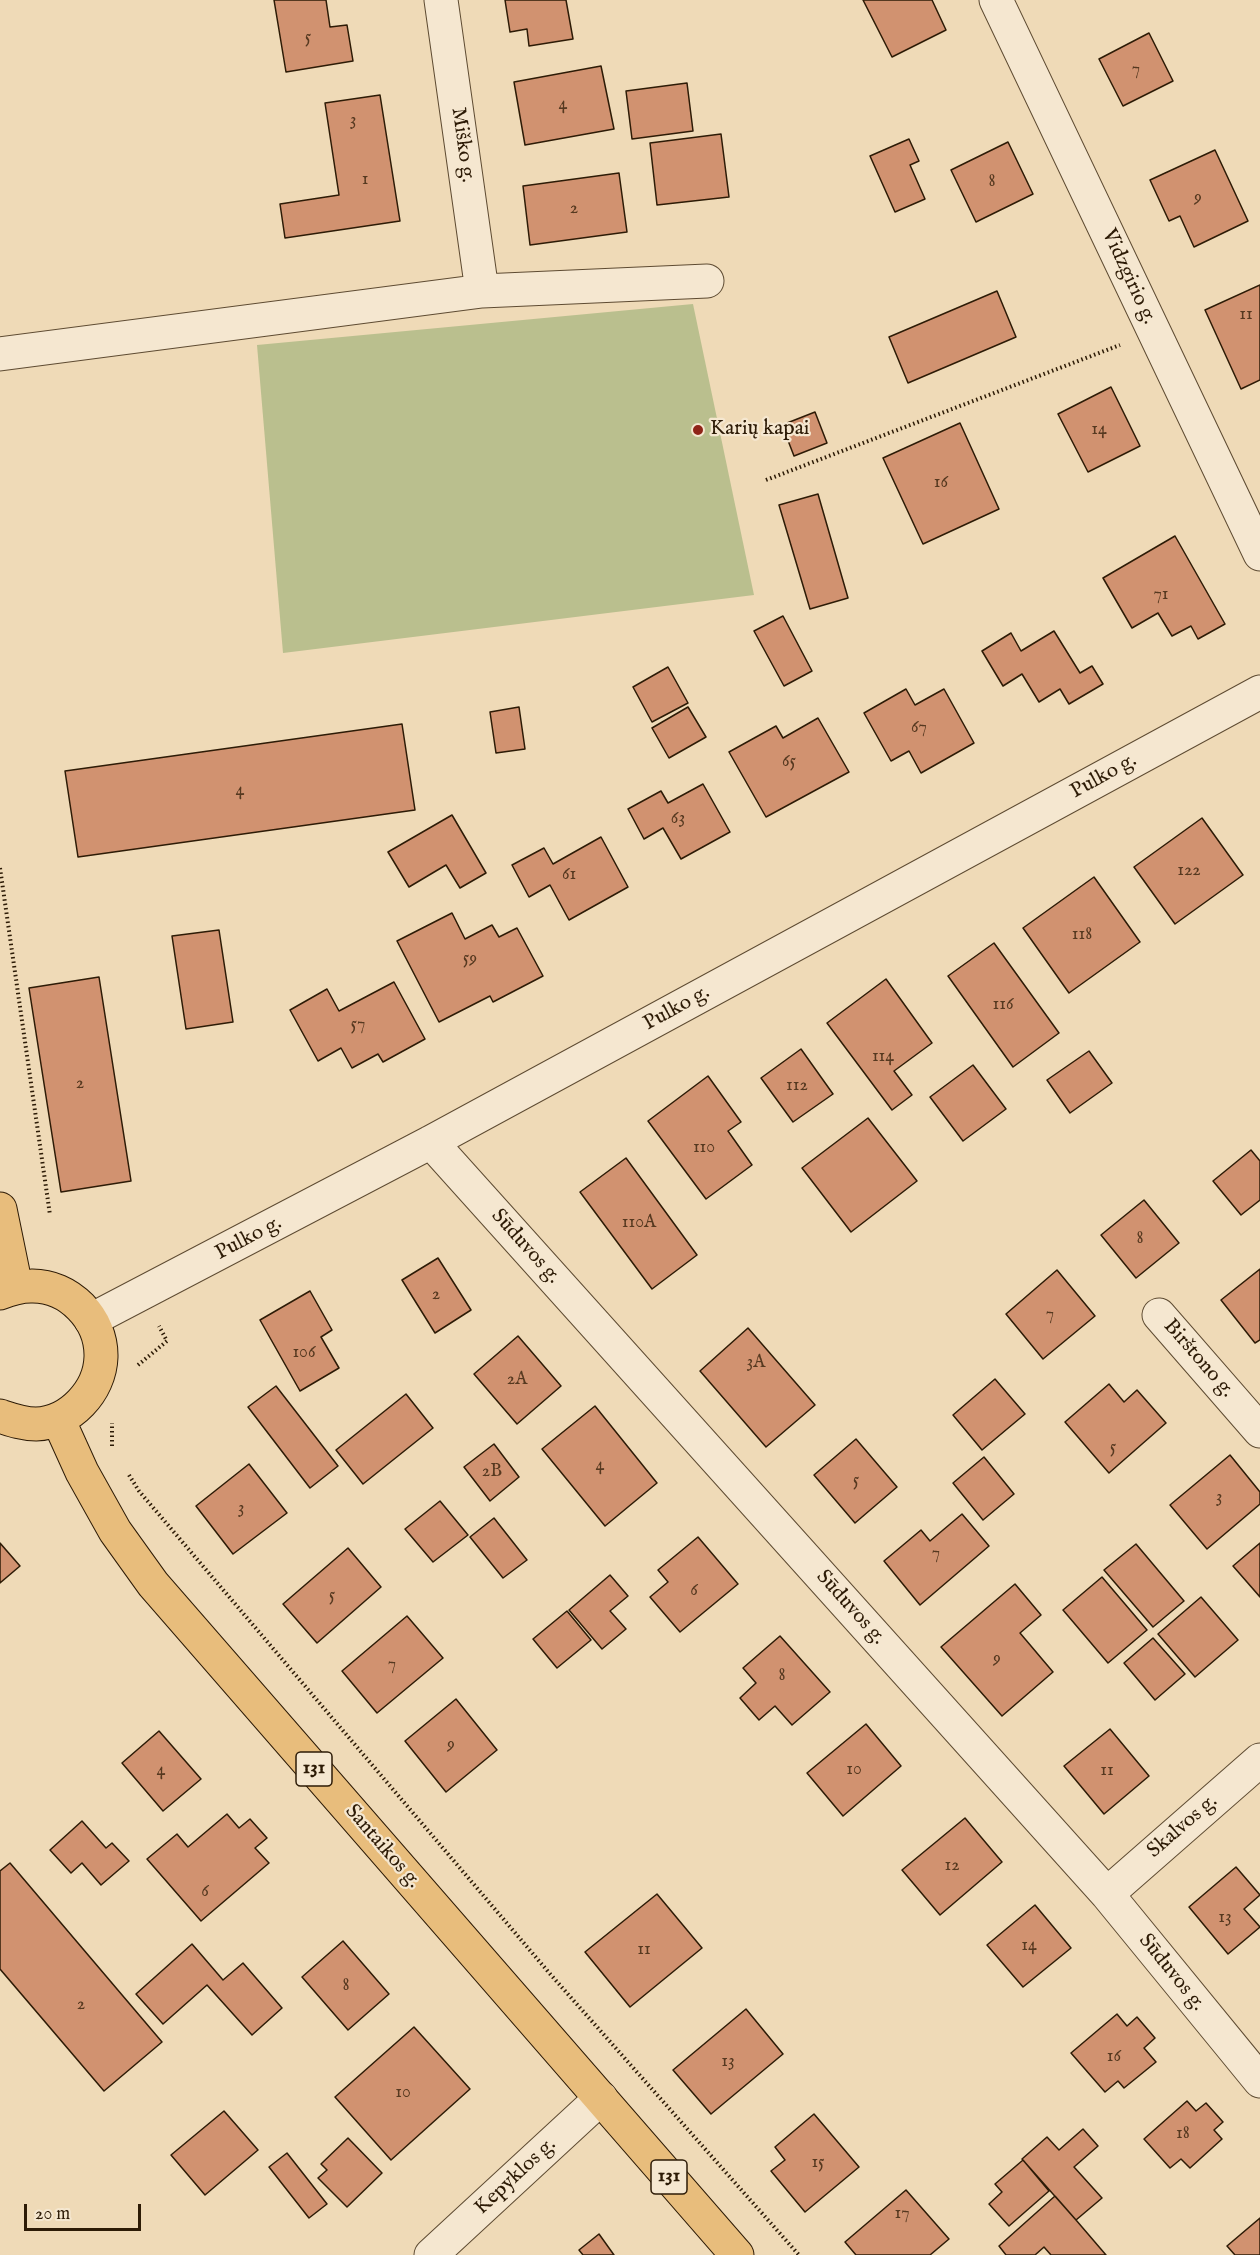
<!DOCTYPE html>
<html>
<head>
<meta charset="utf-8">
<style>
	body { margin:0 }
	#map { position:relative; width:1260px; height:2255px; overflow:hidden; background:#efdab7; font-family:"IM FELL English",serif }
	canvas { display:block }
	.scale { position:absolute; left:24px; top:2204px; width:117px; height:27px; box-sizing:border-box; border:3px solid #2d1b06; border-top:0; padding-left:8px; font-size:18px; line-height:21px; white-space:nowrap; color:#2d1b06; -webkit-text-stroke:4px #f5e7d0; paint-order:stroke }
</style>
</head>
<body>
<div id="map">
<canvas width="1260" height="2255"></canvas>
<div class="scale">20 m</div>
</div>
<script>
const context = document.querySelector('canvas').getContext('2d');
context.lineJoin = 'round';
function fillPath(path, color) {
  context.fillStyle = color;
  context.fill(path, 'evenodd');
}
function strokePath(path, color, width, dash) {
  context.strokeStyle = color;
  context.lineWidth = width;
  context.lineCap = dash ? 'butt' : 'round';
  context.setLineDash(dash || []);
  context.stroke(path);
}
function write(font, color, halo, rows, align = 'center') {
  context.font = font + ' "IM FELL English",serif';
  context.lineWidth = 4.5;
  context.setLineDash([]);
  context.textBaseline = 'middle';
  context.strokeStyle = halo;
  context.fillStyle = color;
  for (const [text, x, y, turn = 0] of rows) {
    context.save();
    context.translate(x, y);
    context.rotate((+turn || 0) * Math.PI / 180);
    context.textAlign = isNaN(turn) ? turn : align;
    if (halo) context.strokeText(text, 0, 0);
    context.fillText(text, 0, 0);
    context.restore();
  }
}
const green = new Path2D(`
	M693 304 754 595 283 653 257 345Z`);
const building = new Path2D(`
	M274 0H326L330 27 347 25 353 61 286 72Z
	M505 0H566L573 39 529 46 527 29 510 32Z
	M863 0H932L946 30 892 57Z
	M1149 33 1173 81 1123 106 1099 59Z
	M601 66 614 129 525 145 514 82Z
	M687 83 693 131 632 139 626 91Z
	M380 95 400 221 285 238 280 204 339 195 325 103Z
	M721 134 729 197 657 205 650 143Z
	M909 139 919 161 910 165 925 199 895 212 870 156Z
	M1008 142 1033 194 976 222 951 170Z
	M1215 150 1248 221 1194 247 1180 216 1169 221 1150 180Z
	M619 173 627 232 530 245 523 186Z
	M1260 285V380L1241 389 1205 310Z
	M997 291 1016 337 908 383 889 337Z
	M1111 387 1140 446 1088 472 1058 414Z
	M815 412 827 443 794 456 782 425Z
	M960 423 999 509 923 544 883 458Z
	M818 494 848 598 810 609 779 505Z
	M1175 536 1225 624 1198 639 1191 626 1172 636 1158 613 1132 628 1103 578Z
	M783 616 812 671 784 686 754 631Z
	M1054 631 1080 673 1092 666 1103 684 1069 704 1060 689 1039 702 1022 674 1003 686 982 651 1011 633 1021 651Z
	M668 667 688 703 652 722 633 687Z
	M906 689 915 705 944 689 974 743 921 773 909 751 891 761 864 713Z
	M519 707 525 749 496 753 490 712Z
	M688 707 706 737 669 758 652 728Z
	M818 718 849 772 766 817 729 752 776 726 783 738Z
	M402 724 415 810 78 857 65 771Z
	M703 784 730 832 681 859 663 828 644 839 628 809 661 791 668 803Z
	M452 815 486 873 460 888 446 865 409 887 388 852Z
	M1202 818 1243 875 1175 924 1134 867Z
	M601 837 628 887 569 920 550 885 529 897 512 865 544 848 553 864Z
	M1094 877 1140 942 1069 993 1023 928Z
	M452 913 465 939 492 925 499 937 517 928 543 976 493 1002 490 996 439 1022 397 941Z
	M219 930 233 1022 186 1029 172 936Z
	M994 943 1059 1033 1013 1067 948 976Z
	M99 977 131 1181 61 1192 29 988Z
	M886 979 932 1043 894 1071 912 1095 892 1110 827 1023Z
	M394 982 425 1039 383 1062 378 1054 352 1068 341 1048 318 1061 290 1010 327 989 339 1011Z
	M801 1049 833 1094 793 1122 761 1078Z
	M1089 1051 1112 1083 1070 1113 1047 1080Z
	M973 1065 1006 1109 963 1141 930 1097Z
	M708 1076 741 1122 728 1131 752 1165 706 1199 648 1121Z
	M868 1118 917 1181 851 1232 802 1168Z
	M1251 1150 1260 1161V1200L1241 1215 1213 1181Z
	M626 1158 697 1255 652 1289 580 1192Z
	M1144 1200 1179 1243 1136 1278 1101 1235Z
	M438 1258 471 1310 435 1333 402 1280Z
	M1260 1269V1340L1255 1343 1221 1300Z
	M1057 1270 1095 1316 1043 1359 1006 1314Z
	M310 1291 332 1330 321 1337 339 1368 300 1391 260 1320Z
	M748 1328 815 1405 766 1447 700 1371Z
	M518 1336 561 1386 517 1424 474 1374Z
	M995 1379 1025 1414 982 1450 953 1415Z
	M1109 1384 1124 1402 1137 1390 1166 1423 1109 1473 1065 1422Z
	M276 1386 338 1466 310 1488 248 1407Z
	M406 1394 433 1428 363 1484 336 1450Z
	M595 1406 657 1483 605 1526 542 1449Z
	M856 1439 897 1487 855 1523 814 1475Z
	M494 1444 519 1477 490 1501 464 1467Z
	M1230 1455 1260 1492V1504L1207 1549 1170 1505Z
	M984 1457 1014 1494 983 1520 953 1483Z
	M249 1464 287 1513 233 1554 196 1506Z
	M440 1501 468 1535 433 1562 405 1529Z
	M962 1514 989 1546 920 1605 884 1561 921 1530 930 1541Z
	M494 1518 527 1560 503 1578 470 1537Z
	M698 1537 738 1584 680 1632 650 1597 668 1582 658 1570Z
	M0 1543 20 1566 0 1583Z
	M1260 1543V1597L1233 1566Z
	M1136 1544 1184 1601 1153 1627 1104 1570Z
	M348 1548 381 1587 317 1643 283 1604Z
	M610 1575 628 1596 610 1611 626 1629 602 1649 569 1610Z
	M1102 1577 1147 1630 1108 1663 1063 1610Z
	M1015 1584 1041 1615 1020 1633 1053 1672 1002 1716 941 1647Z
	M1201 1597 1238 1640 1195 1677 1158 1634Z
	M567 1611 591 1640 557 1668 533 1639Z
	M407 1616 443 1658 377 1713 342 1671Z
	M780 1636 830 1692 792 1725 775 1706 759 1720 740 1698 756 1683 743 1668Z
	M1153 1638 1185 1674 1155 1700 1124 1663Z
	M456 1699 497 1750 446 1792 405 1741Z
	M866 1724 901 1766 843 1816 807 1773Z
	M1110 1729 1149 1776 1104 1814 1064 1766Z
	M159 1731 201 1779 163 1811 122 1763Z
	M227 1814 239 1828 250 1819 267 1838 255 1848 269 1863 201 1921 147 1859 177 1834 188 1847Z
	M965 1818 1002 1862 940 1915 902 1870Z
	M82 1821 106 1848 112 1843 129 1861 101 1885 82 1863 71 1873 50 1850Z
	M10 1863 162 2042 104 2091 0 1969V1871Z
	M1236 1867 1260 1895 1244 1909 1260 1927 1228 1954 1189 1907Z
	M657 1894 702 1948 630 2007 585 1952Z
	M1035 1905 1071 1948 1023 1987 987 1945Z
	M343 1941 389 1994 348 2030 302 1977Z
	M192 1944 223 1980 243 1963 282 2008 252 2035 207 1985 163 2024 136 1994Z
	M746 2009 783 2054 711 2114 673 2070Z
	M1117 2014 1127 2026 1137 2017 1155 2038 1144 2048 1156 2062 1124 2088 1118 2081 1105 2092 1071 2053Z
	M414 2027 470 2089 391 2160 335 2097Z
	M1187 2101 1196 2111 1206 2103 1223 2122 1214 2130 1222 2139 1190 2168 1181 2159 1170 2168 1144 2139Z
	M224 2111 258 2150 205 2195 171 2155Z
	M814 2114 859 2167 805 2212 771 2171 785 2160 775 2147Z
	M1083 2129 1098 2146 1074 2167 1102 2198 1076 2220 1022 2159 1047 2137 1059 2150Z
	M348 2138 382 2173 347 2207 318 2178 327 2170 321 2164Z
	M287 2153 327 2204 309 2218 269 2167Z
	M1023 2160 1049 2191 1009 2226 989 2204 1002 2192 995 2184Z
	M906 2190 949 2239 930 2255H856L845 2242Z
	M1055 2196 1076 2220 1106 2255H1051L1044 2247 1035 2255H1006L999 2246Z
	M1260 2218V2255H1235L1227 2246Z
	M599 2234 614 2255H583L579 2250Z`);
const path = new Path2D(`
	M766 480 1120 345
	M0 868 50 1215
	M138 1365 167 1341 159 1326
	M112 1446V1423
	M129 1475 139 1491 551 1975 799 2255`);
const street = new Path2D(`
	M441 0 482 291
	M996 0 1260 554
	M0 354 482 291 707 281
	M431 1142 1107 1894 1260 2081
	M1159 1315 1260 1431
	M91 1320 431 1142 1260 692
	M1107 1894 1260 1760
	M431 2255 601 2098`);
const primary = new Path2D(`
	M0 1209 16 1287
	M0 1293C10 1289 20 1286 31 1286 69 1285 102 1319 101 1357 100 1391 70 1423 36 1424 23 1424 12 1420 0 1416
	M58 1419 82 1472 115 1531 153 1584 737 2255`);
const markers = [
	[698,430,6,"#8f2418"]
];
const numberNames = [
	["5",308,38],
	["7",1136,70],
	["4",563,105],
	["3",353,121],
	["1",365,180],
	["8",992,182],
	["9",1198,198],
	["2",574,209],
	["11",1246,315],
	["14",1099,430],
	["16",941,483],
	["71",1161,595],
	["67",919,728],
	["65",789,762],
	["4",240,791],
	["63",678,819],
	["122",1189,871],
	["61",569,875],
	["118",1082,935],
	["59",470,959],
	["116",1003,1005],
	["57",358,1025],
	["114",883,1057],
	["2",80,1084],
	["112",797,1086],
	["110",704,1148],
	["110A",639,1223],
	["8",1140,1239],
	["2",436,1295],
	["7",1050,1315],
	["106",304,1353],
	["3A",756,1363],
	["2A",517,1380],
	["5",1113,1448],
	["4",600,1466],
	["2B",492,1472],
	["5",856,1481],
	["3",1219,1498],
	["3",241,1509],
	["7",936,1554],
	["6",694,1591],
	["5",332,1596],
	["9",997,1659],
	["7",392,1665],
	["8",782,1676],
	["9",451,1745],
	["10",854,1770],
	["4",161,1771],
	["11",1107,1771],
	["12",952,1866],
	["6",205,1892],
	["13",1225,1918],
	["14",1029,1946],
	["11",644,1950],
	["8",346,1986],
	["2",81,2005],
	["16",1114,2057],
	["13",728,2062],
	["10",403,2093],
	["18",1183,2134],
	["15",818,2163],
	["17",902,2214]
];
const shields = [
	[314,1769,36],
	[669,2177,36]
];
const shieldNames = [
	["131",314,1769],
	["131",669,2177]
];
const streetNames = [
	["Miško g.",462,145,82],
	["Vidzgirio g.",1128,277,65],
	["Pulko g.",1104,777,-29],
	["Pulko g.",677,1009,-29],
	["Pulko g.",249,1239,-28],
	["Sūduvos g.",525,1247,48],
	["Birštono g.",1198,1359,49],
	["Sūduvos g.",850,1608,48],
	["Skalvos g.",1183,1827,-41],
	["Santaikos g.",382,1847,49],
	["Sūduvos g.",1171,1973,51],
	["Kepyklos g.",516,2177,-43]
];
const poiNames = [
	["Karių kapai",710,430]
];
fillPath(green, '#babf8e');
fillPath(building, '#d19270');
strokePath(building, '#2d1b06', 1.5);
strokePath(street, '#5e4b32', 35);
strokePath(primary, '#2d1b06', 35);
strokePath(path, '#2d1b06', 4, [1.5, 3]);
strokePath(street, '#f5e7d0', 33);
strokePath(primary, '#e8bd7c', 33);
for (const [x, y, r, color] of markers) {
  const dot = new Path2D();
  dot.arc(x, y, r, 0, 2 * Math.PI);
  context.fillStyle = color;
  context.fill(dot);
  strokePath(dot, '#f5e7d0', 2);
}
write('18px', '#563920', null, numberNames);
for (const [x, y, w] of shields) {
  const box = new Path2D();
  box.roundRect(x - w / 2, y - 17, w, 34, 4.5);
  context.fillStyle = '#f5e7d0';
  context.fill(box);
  strokePath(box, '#2d1b06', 1.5);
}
write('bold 20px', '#2d1b06', null, shieldNames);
write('21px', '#2d1b06', '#f5e7d0', streetNames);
write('21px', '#2d1b06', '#f5e7d0', poiNames, 'left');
</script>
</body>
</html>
